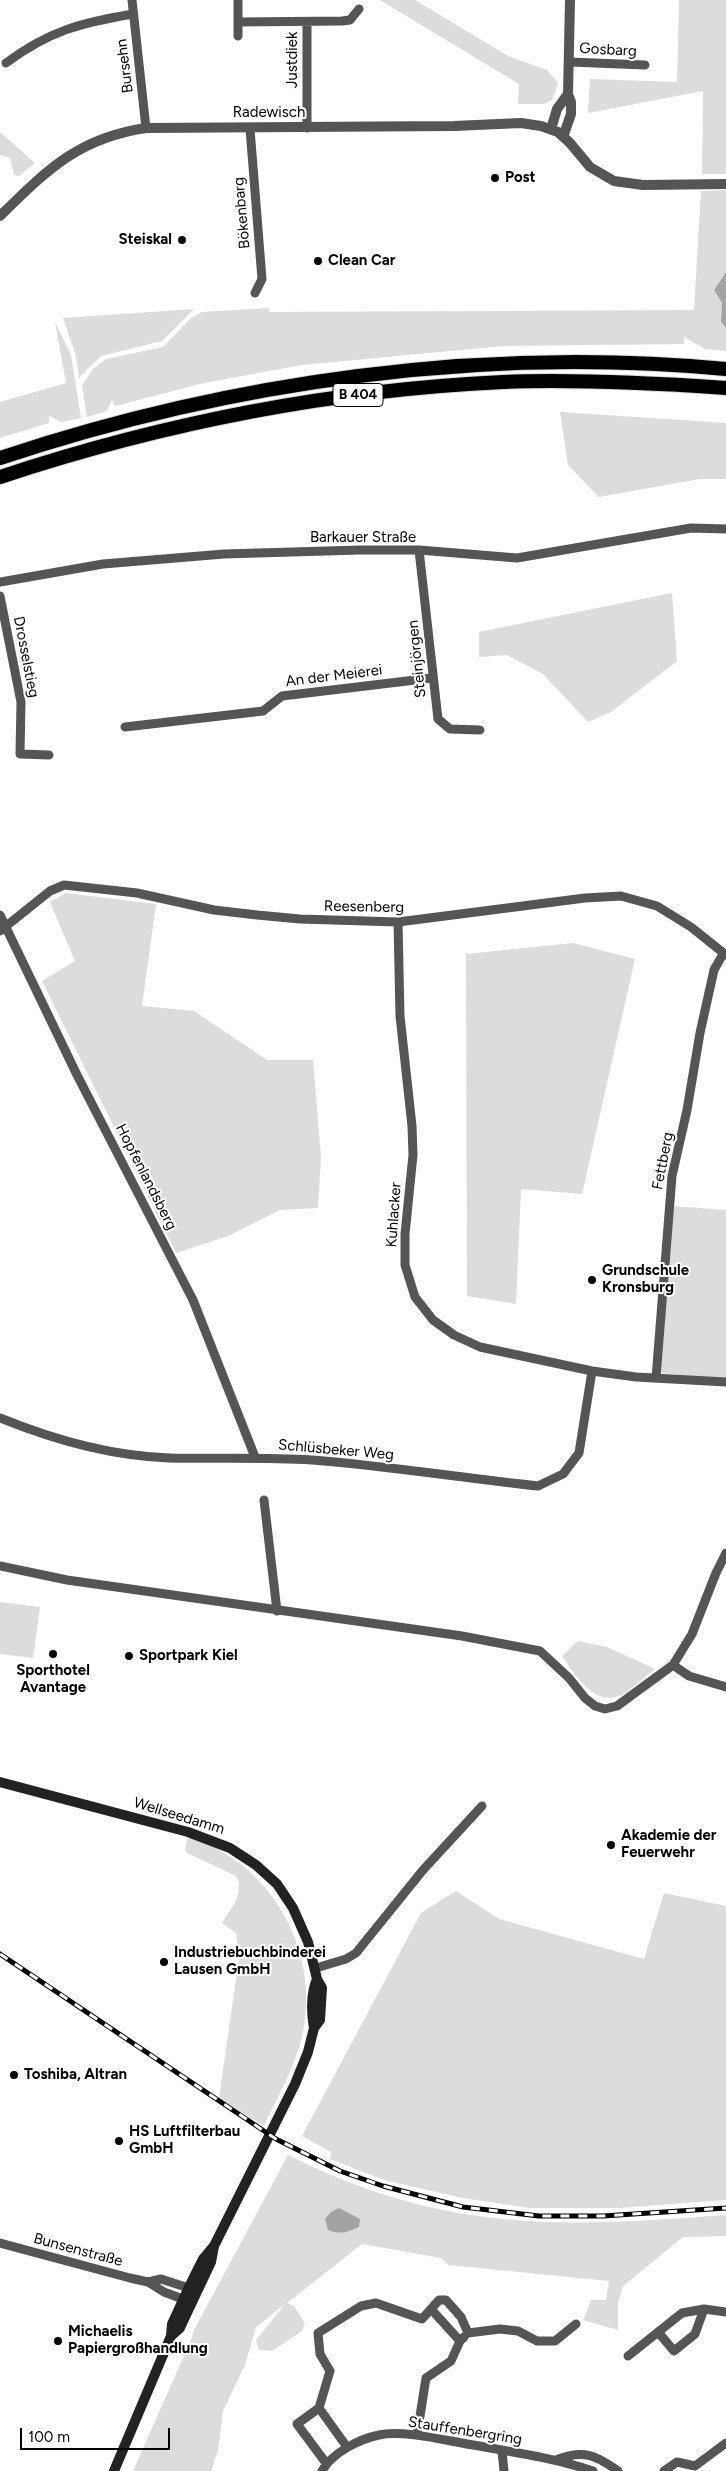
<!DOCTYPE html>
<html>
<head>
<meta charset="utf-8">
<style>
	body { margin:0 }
	#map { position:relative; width:726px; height:2471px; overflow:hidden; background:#fff; font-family:Figtree,sans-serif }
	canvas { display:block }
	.scale { position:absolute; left:20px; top:2428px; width:150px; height:22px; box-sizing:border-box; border:2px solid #000; border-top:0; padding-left:6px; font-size:15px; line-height:18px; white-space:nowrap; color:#000; -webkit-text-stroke:4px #fff; paint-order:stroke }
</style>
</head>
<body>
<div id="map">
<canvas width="726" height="2471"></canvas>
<div class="scale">100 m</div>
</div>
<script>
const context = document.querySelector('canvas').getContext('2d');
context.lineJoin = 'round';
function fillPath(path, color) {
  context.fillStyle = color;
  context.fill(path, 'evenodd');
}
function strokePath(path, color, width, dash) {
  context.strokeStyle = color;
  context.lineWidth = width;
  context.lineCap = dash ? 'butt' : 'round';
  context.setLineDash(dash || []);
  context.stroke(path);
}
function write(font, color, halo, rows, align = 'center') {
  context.font = font + ' Figtree,sans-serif';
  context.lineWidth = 4;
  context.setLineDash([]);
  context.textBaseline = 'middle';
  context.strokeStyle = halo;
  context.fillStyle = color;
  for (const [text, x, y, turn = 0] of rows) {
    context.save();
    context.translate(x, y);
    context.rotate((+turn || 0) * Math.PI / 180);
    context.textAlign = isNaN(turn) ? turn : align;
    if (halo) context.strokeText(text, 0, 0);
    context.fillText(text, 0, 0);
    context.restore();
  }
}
const green = new Path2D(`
	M380 0H415L508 56 547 70 558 83 552 100 544 104H518L519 84Z
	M679 0H726V174H702L703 91 588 113 590 79 677 82Z
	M0 132 35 163 19 176 14 175 10 158 0 155Z
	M726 190V272L714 290 722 303 721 322 726 328V351L705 349 684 337V344L503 346 302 365 204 383 115 406 112 400 107 411 87 417 82 385 93 369 106 359 163 347 191 318 202 312 269 308V312L694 310 701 191Z
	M194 309 162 341 101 356 79 378 76 356 63 318Z
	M55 322 71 355 81 418 61 422 49 416V423L0 438V402L66 383Z
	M560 412 726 423V479H700L599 497 568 465Z
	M672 593 677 661 611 712 588 722 543 674 507 655 479 657V632Z
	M66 893 156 904 142 1006 194 1011 267 1060H313L321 1157 318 1208 280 1210 228 1236 176 1253 42 981 75 961 50 902Z
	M573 943 635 959 582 1194 521 1189 516 1304 467 1296 466 954Z
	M673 1206 726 1210V1379L661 1373Z
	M0 1602 40 1607 33 1658 0 1654Z
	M578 1641 607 1647 655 1669C644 1677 633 1689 621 1695 594 1708 575 1674 562 1656Z
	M190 1838C269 1861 318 1947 304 2027 298 2062 279 2094 264 2126L219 2098 239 1959 236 1933 222 1923C230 1910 246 1892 236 1876L187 1853 185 1850 187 1840Z
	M456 1891 499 1919 644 1959 664 1893 726 1906V2200L619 2208H530L462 2198 384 2180 330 2159 331 2152 302 2136 421 1913Z
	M288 2155C334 2178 383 2197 434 2208 530 2230 629 2222 726 2215V2236L683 2237 623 2286 618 2303V2330L583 2320 591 2300H606L609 2281 449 2265 441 2258 362 2244 287 2303 294 2306 305 2323 302 2331 272 2351 259 2350 256 2340 285 2304 256 2327 245 2365 223 2411 218 2450 211 2471H133L191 2340 194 2330Z`);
const water = new Path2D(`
	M726 272V328L721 322 722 303 714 290Z
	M339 2208 360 2219 359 2227C348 2232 340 2235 328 2230L325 2219 331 2212Z`);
const minor = new Path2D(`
	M132 0 146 128
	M238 0V22L342 21 350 20 359 9
	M307 23V128
	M238 36V22
	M570 62 645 65
	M6 63C49 31 80 23 133 14
	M250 129 262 279 255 293
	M419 550 438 719 450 729 480 730
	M0 582 103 564 224 554 360 550H419L517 558 691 528 726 529
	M0 596 21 702 20 754 49 755
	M125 727 263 711 282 696 432 678
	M0 915 77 1075 193 1300 255 1457
	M398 922 400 1016 412 1126 413 1155 405 1234V1265L415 1297 433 1320 454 1335 480 1347 592 1371 636 1377 726 1382
	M0 931 50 891 64 885 137 893 214 910 257 915 300 919 398 922 585 898 621 896 657 906 691 927 726 955
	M656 1378 672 1176 687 1110 700 1033 714 970 723 954
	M0 1418C54 1440 110 1456 169 1458 217 1459 264 1457 312 1460 388 1466 463 1478 538 1486L563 1474 579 1453 592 1371
	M264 1500 277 1611
	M0 1566 67 1580 462 1636 540 1651 569 1678 585 1698 595 1706 605 1709 617 1706 673 1665 692 1634 716 1573 726 1553
	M673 1665 689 1676 726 1687
	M316 1968 346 1959 356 1953 423 1870 482 1806
	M0 2243 130 2278 148 2282 161 2279 195 2290
	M148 2282 164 2292 188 2301
	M431 2309 439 2300H446L461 2317 468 2333 500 2329 518 2331 537 2341H555L576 2324
	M658 2332 674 2351 695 2334 704 2309
	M628 2356 682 2313 704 2309 726 2312
	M319 2408 297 2424 326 2463
	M417 2435 426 2378 451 2361 460 2341 464 2337
	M347 2447 319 2408 330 2371 320 2354 318 2333 361 2306 376 2303 422 2319 431 2309 460 2341
	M502 2451 504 2471
	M556 2460C583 2449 596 2455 618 2471
	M322 2471C332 2453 359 2439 379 2435 400 2430 440 2439 462 2443 506 2451 551 2457 593 2471
	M664 2471 677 2462 695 2466 726 2443`);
const tertiary = new Path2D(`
	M551 129 557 109 568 94
	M563 137 571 114V102L568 94 570 0
	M0 216C47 170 78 138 146 128L454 126 521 123 541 126 558 132 570 143 590 167 614 181 643 185 726 184`);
const secondary = new Path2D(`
	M0 1782 188 1832 230 1848 256 1865 277 1884 293 1908 308 1942 317 1979 322 1988 320 2020 314 2028 308 2052 295 2084 214 2246 203 2259 189 2287 172 2324 171 2336 114 2471
	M314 2028C311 2013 311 1993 317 1979
	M171 2336 180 2328 184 2319 211 2262 214 2246`);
const trunk = new Path2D(`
	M0 458C232 381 482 346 726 369
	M0 477C163 423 331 390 503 382 577 379 652 383 726 388`);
const rail = new Path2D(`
	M0 1954 276 2139 340 2171 383 2186 463 2207 539 2216H603L726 2208`);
const markers = [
	[495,178,5,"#000"],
	[182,240,5,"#000"],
	[318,261,5,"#000"],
	[592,1280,5,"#000"],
	[53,1654,5,"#000"],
	[129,1656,5,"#000"],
	[611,1845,5,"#000"],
	[164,1962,5,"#000"],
	[14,2075,5,"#000"],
	[119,2141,5,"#000"],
	[58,2341,5,"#000"]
];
const shields = [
	[358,395,50]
];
const shieldNames = [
	["B 404",358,395]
];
const streetNames = [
	["Gosbarg",608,50,3],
	["Justdiek",293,60,-90],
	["Bursehn",125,66,-97],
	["Radewisch",269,113],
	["Bökenbarg",242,213,-95],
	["Barkauer Straße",363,538],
	["Drosselstieg",26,657,79],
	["Steinjörgen",417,659,-96],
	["An der Meierei",334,676,-7],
	["Reesenberg",364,907,1],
	["Fettberg",663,1161,-79],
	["Hopfenlandsberg",146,1177,63],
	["Kuhlacker",394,1215,-86],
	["Schlüsbeker Weg",336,1450,5],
	["Wellseedamm",179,1816,17],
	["Bunsenstraße",78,2250,15],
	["Stauffenbergring",465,2431,9]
];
const poiNames = [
	["Post",505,178],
	["Steiskal",172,240,"right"],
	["Clean Car",328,261],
	["Grundschule",602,1271],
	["Kronsburg",602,1288],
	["Sportpark Kiel",139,1656],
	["Sporthotel",53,1671,"center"],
	["Avantage",53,1688,"center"],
	["Akademie der",621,1836],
	["Feuerwehr",621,1853],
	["Industriebuchbinderei",174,1953],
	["Lausen GmbH",174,1970],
	["Toshiba, Altran",24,2075],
	["HS Luftfilterbau",129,2132],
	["GmbH",129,2149],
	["Michaelis",68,2332],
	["Papiergroßhandlung",68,2349]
];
fillPath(green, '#dcdcdc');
fillPath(water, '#a3a3a3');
strokePath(trunk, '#dbdbdb', 16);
strokePath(minor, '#555', 9);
strokePath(tertiary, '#555', 10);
strokePath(secondary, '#222', 10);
strokePath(trunk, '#000', 14);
strokePath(rail, '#000', 5);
strokePath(rail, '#fff', 3, [9]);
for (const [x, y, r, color] of markers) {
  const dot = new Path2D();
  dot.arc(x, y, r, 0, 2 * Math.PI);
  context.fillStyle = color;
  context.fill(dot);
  strokePath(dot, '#fff', 2);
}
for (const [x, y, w] of shields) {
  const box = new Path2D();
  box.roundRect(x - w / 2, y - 11.5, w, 23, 4);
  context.fillStyle = '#fff';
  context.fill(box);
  strokePath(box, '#000', 1);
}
write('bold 14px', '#000', null, shieldNames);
write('15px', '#000', '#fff', streetNames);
write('bold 15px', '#000', '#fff', poiNames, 'left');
</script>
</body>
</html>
